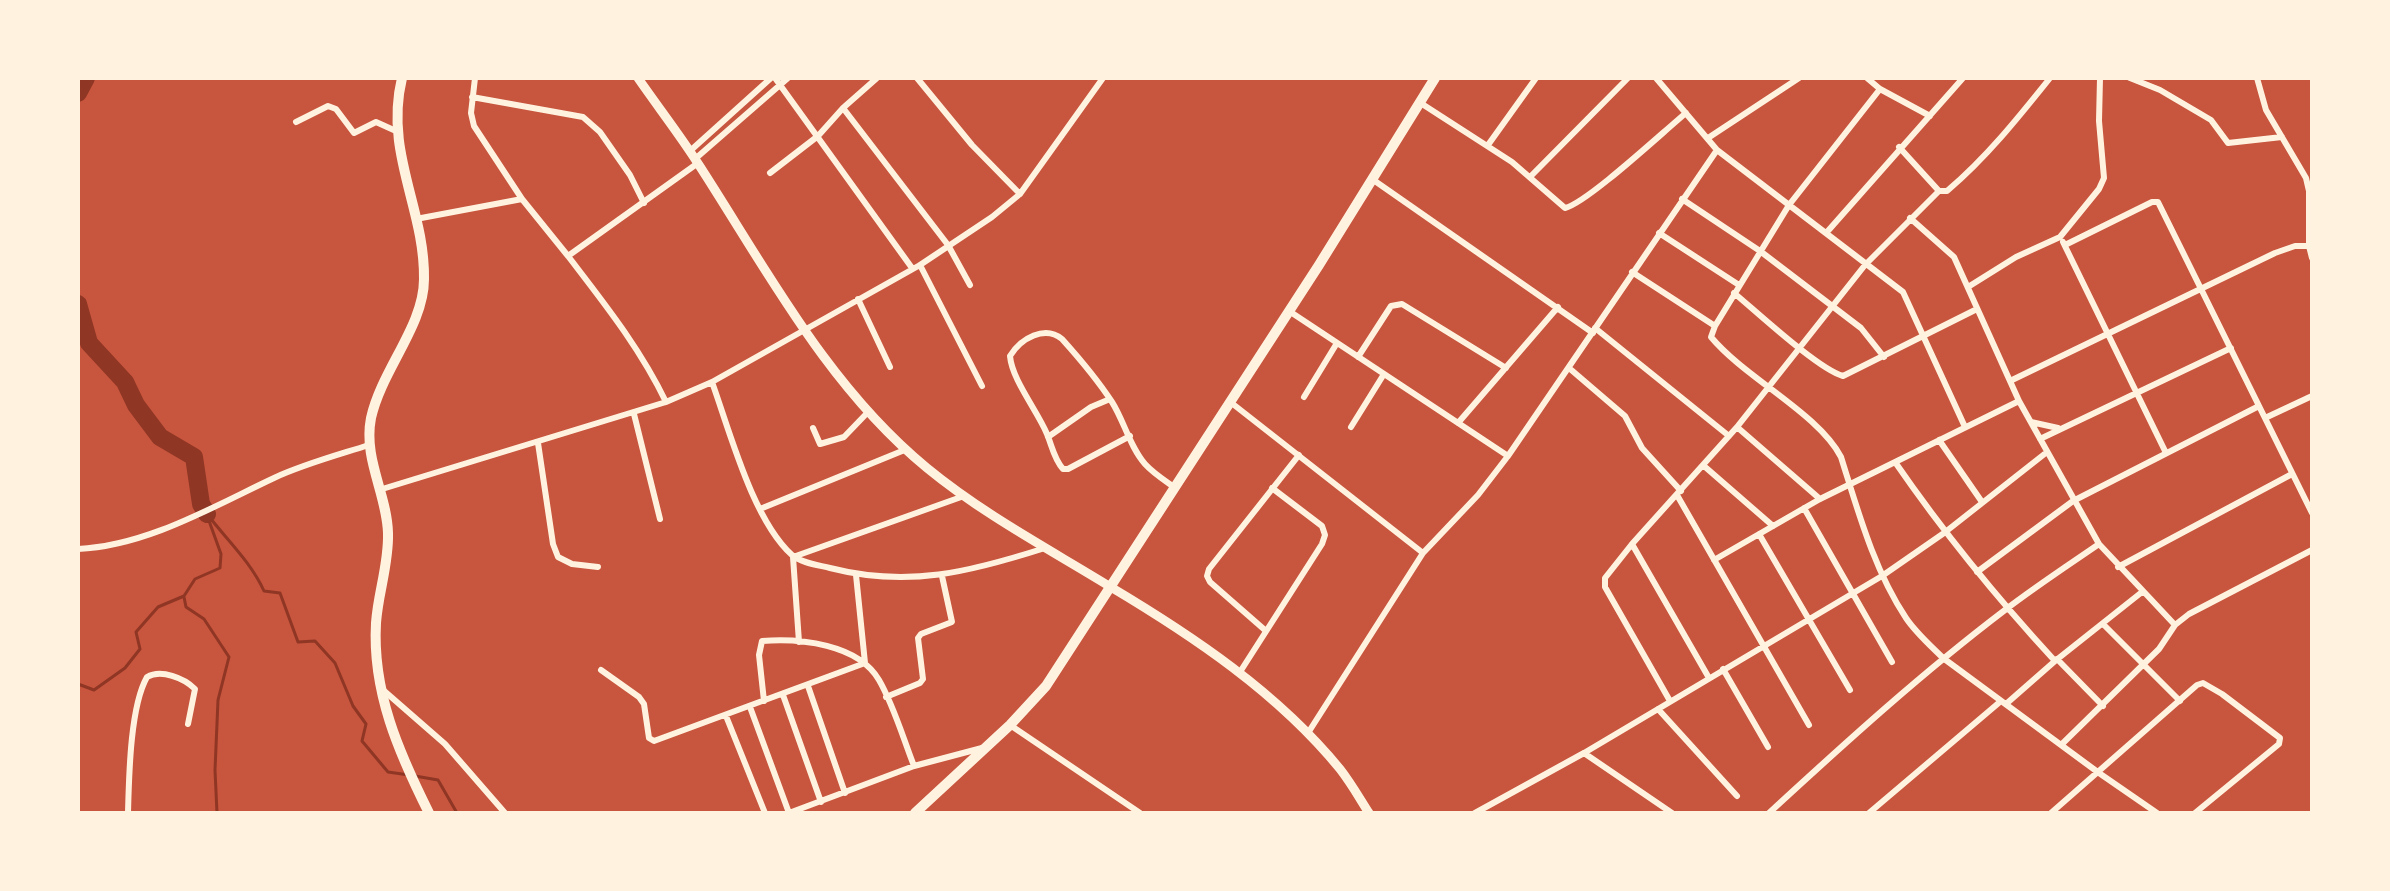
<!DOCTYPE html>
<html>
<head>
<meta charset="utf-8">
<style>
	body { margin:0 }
	#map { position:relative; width:2390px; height:891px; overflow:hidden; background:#c8553d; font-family:Barlow,sans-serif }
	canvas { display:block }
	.frame { position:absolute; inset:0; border:80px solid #fff3e0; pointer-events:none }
</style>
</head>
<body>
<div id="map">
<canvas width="2390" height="891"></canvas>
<div class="frame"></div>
</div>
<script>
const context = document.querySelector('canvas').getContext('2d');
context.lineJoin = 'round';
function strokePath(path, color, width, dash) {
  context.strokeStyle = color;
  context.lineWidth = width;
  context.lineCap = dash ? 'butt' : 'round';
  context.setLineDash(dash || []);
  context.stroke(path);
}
const stream = new Path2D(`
	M207 514C227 540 251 562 264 591L280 593 298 642 315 641 335 663 353 706 366 724 362 741 388 772 409 775
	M184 597 186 607 204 619 229 657 218 700 215 770 217 813
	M78 684 94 690 125 668 140 649 136 632 158 607 184 596 195 579 220 568 221 554 208 518
	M415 776 438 780 457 813`);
const river = new Path2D(`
	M78 93 86 78
	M78 304 89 343 125 382 136 405 160 437 194 457 201 504 207 514`);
const minor = new Path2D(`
	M475 78 471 113 474 126 522 199 568 256 698 163
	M775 78 912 268
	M917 78 972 145 1020 194
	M1656 78 1717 150 1903 292 1965 427
	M1867 78 1880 89 1930 116
	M2130 78 2160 90 2211 120 2228 143 2282 137
	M2257 78 2266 110 2306 178 2309 191V246L2312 258
	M1880 89 1789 205 1715 326 1711 337C1745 378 1818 413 1841 457 1858 511 1874 570 1906 618 1916 633 1931 646 1943 658L2099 773 2157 813
	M472 97 583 117 600 132 630 175 644 203
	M1419 102 1512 162 1565 208C1587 203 1664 131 1686 113
	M843 108 948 245 970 285
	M296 122 328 106 336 109 354 133 376 122 396 131
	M1708 138 1799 78
	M1488 145 1536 78
	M690 151 771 78
	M695 159 788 78
	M770 173 818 136 843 108 877 78
	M1530 177 1628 78
	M1372 179 1593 333
	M1939 191H1947C1986 158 2018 118 2050 78
	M1682 199 1760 251 1861 328 1884 357
	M1910 218 1954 257 2019 401 2099 544 2175 625
	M416 219 522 199
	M1827 232 1963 78
	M1659 233 1739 285
	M2063 242 2166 453
	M2065 245 2152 202H2158L2312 513
	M568 256C604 303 640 348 666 402
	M920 265 982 386
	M1632 272 1715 326
	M1968 287 2016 257 2060 237 2099 189 2104 178 2099 121 2100 78
	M1734 293C1757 312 1818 369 1843 376L1977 309
	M858 299 890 367
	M1289 311 1508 456
	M1595 328 1729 436
	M1358 357 1391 306 1402 304 1506 368
	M1569 368 1625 416 1642 448 1681 491
	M2010 381 2275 253 2295 246H2309
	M712 382C730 432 753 520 792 555 801 563 818 565 830 568 908 588 970 572 1045 548
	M1304 397 1337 343
	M1229 401 1423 553
	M634 414 660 519
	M2265 418 2312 396
	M2031 422 2058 428
	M1458 423 1558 307
	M1351 427 1384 374
	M1737 427 1820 499
	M813 428 820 444 844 437 869 411
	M1130 436 1068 469H1063C1054 459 1052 446 1047 434 1037 410 1012 380 1010 356 1021 338 1045 325 1062 339 1080 359 1097 379 1112 402 1124 421 1130 447 1145 464 1153 473 1164 480 1174 487
	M1048 437 1091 407 1110 399
	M2040 439 2231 348
	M1939 440 1982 502
	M538 443 553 544 558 557 572 564 598 567
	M1895 462C1944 533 1996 597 2055 661
	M1704 466 1773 526
	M379 490 666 402 712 382 920 265 992 217 1020 194 1103 78
	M1677 495 1809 725
	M1804 508 1892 662
	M760 509 907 449
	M1759 534 1850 690
	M1632 544 1709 678
	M78 549C147 546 214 506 274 478 304 464 338 455 369 445
	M1714 560 1820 499 2019 401
	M2118 567 2292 474
	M1977 572 2073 501 2259 406
	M2103 624 2180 701
	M1266 631 1210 582 1207 576 1209 569 1299 455
	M799 642 793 557 964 496
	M2057 659 2103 706
	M1723 669 1768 747
	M601 670 639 697 644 704 649 738 654 741 865 663 856 575
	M1240 672 1322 544 1325 535 1322 526 1272 488
	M808 686 845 793
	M382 689 445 744 505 813
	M783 695 821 802
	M886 697 920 683 923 679 918 638 921 634 952 622 942 576
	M764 701 759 655 762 641C800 638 858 644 879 680 894 706 903 738 914 766
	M1670 701 1605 587V578L1632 544 1737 427 1865 265 1939 191 1899 147
	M2006 704 2055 661 2142 592
	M750 707 789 813
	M1658 709 1737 796
	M726 716 765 813
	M1010 725 1140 813
	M1308 733 1423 553 1478 495 1508 456 1717 150
	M2061 745 2159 649 2175 625 2189 614 2312 550
	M1584 753 1672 813
	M128 813C129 777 130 707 147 677 161 669 184 678 195 689L188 724
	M789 813 914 766 982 748
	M1475 813 1584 753 1882 576 1944 533 2047 452
	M1769 813C1845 743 1922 673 2005 610 2035 587 2067 566 2099 544
	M1869 813 2001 701
	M2051 813 2197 685 2203 683 2222 694 2280 738 2279 744 2195 813`);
const secondary = new Path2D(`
	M638 78C658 107 680 135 699 165 767 270 828 387 927 468 983 514 1047 548 1109 586 1193 636 1278 693 1340 769 1351 783 1360 799 1369 813`);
const primary = new Path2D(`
	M402 78C384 153 425 208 424 279 424 326 382 369 371 418 363 459 387 494 388 533 389 564 378 593 376 623 372 692 399 753 429 813
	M915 813 1010 725 1046 686 1319 265 1435 78`);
strokePath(stream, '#8f3625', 3);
strokePath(river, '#8f3625', 18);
strokePath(minor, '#fff3e0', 6);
strokePath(secondary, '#fff3e0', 9);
strokePath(primary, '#fff3e0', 10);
</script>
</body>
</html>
